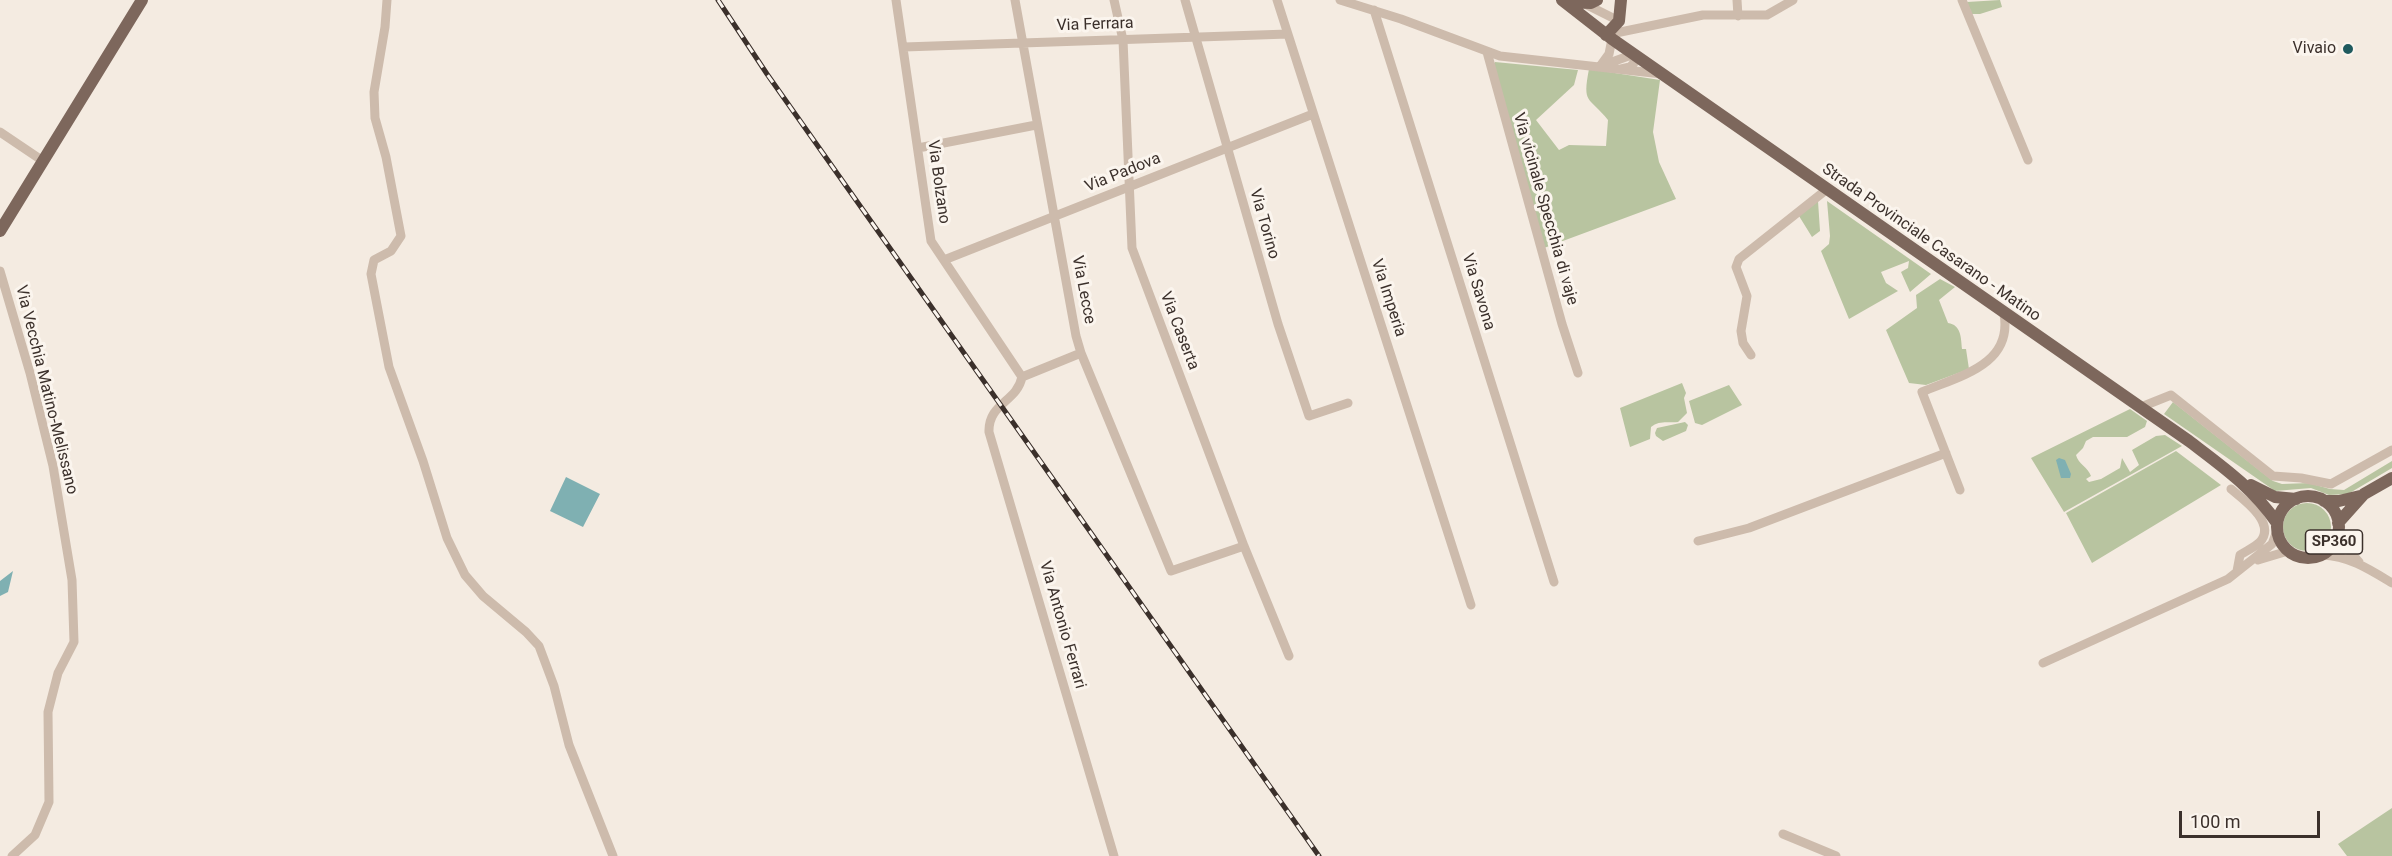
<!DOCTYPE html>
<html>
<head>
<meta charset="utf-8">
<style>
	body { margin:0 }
	#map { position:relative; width:2392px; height:856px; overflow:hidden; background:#f4ebe1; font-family:Roboto,sans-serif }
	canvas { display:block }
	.scale { position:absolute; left:2179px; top:811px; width:141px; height:27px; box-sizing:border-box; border:3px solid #3b302b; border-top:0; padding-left:8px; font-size:18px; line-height:21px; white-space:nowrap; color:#3b302b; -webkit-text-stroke:4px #fbf5ee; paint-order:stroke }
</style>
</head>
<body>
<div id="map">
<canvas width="2392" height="856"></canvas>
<div class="scale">100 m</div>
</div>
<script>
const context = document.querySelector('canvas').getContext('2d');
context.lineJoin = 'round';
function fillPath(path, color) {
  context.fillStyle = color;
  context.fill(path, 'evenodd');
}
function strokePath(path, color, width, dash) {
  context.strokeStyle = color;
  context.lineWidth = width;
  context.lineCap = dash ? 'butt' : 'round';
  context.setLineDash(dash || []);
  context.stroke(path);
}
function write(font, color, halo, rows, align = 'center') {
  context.font = font + ' Roboto,sans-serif';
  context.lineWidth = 6;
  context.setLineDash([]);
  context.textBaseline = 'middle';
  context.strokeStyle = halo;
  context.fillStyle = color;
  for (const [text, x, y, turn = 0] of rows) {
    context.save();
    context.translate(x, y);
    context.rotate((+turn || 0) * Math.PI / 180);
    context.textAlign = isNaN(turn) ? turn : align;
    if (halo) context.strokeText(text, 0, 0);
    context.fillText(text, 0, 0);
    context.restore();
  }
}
const green = new Path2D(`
	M2000 0 2002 7 1980 14H1972L1967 2Z
	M1495 62 1578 70 1574 85 1536 120 1559 150 1569 145 1606 146 1608 120C1589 96 1582 105 1589 69L1660 80 1653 132 1659 162 1676 199 1544 248 1493 65Z
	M1818 201 1820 231 1812 237 1799 216Z
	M1827 201 1931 274 1910 292 1901 272 1908 268 1909 261 1881 272 1886 283 1898 291 1849 319 1821 251 1829 244 1830 236Z
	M1940 279 1955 287 1939 300 1948 323C1961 325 1961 337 1962 349H1966L1969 369 1926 385 1909 383 1886 330 1917 308 1916 295Z
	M1682 383 1686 393 1684 398 1687 413 1678 422C1668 423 1659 420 1651 427L1650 439 1630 447 1620 408Z
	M1729 385 1742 405 1702 425 1695 423 1689 401Z
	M2173 402 2273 481 2282 484 2309 483 2330 489 2344 490 2392 461V468L2348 494 2329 495 2311 488 2275 491 2164 414Z
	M2130 409 2147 421 2145 427 2127 437H2093L2086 441 2083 448 2076 455C2078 464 2088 467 2091 476L2086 479 2089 482 2101 479 2120 468 2122 458 2130 472 2139 465 2132 450 2156 436 2165 435 2182 446 2064 512 2031 458Z
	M1685 422 1688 425 1686 431 1663 441 1656 436 1655 433 1657 428Z
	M2176 451 2221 485 2092 563 2066 513Z
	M2283 527a24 24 0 1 1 48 0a24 24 0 1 1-48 0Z
	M2392 808V856H2347L2338 844Z`);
const water = new Path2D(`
	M2059 458 2065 460 2071 474 2070 478H2061L2056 460Z
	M566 477 600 494 583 527 550 511Z
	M13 571 8 592 0 596V581Z`);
const minor = new Path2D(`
	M387 0 385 27 374 92 375 118 386 157 401 236 391 251 374 260 371 274 389 367 423 461 447 538 465 575 483 596 526 632 539 646 554 686 569 745 613 856
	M896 0 931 241 1022 377C1017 402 988 403 989 432L1114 856
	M1015 0 1076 336 1081 353 1171 571 1244 546
	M1114 0 1123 40 1132 248 1244 546 1289 656
	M1185 0 1278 324 1309 416 1348 403
	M1277 0 1471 605
	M1340 0 1401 19 1500 56 1662 74
	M1737 0 1738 16
	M1962 0 2028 160
	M1583 3 1619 21
	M1374 10 1554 582
	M1606 35 1703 15H1767L1793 0
	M904 47 1288 34
	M1487 52 1562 324 1578 373
	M1601 65 1609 54 1612 39
	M1601 66 1634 54V63L1630 67 1621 69
	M0 132 43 161
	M918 148 1036 125
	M944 260 1313 114
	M0 271 30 373 53 466 72 580 74 642 58 673 48 712 49 802 35 835 12 856
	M1751 355 1743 343 1741 331 1747 296 1736 267 1739 259 1826 190
	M1022 377 1081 353
	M2141 407 2171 395 2273 476 2301 478 2331 484 2392 450
	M2231 489C2243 499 2277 523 2260 542 2255 547 2246 551 2240 555L2237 571
	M1960 490 1922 392C1959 376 2013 365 2004 314
	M2338 531 2345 546 2359 562
	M1698 541 1749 528 1946 453
	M2322 555C2349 556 2369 569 2392 583
	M2258 560 2288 551
	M2043 663 2228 579 2272 544 2277 531
	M1783 834 1836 856`);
const major = new Path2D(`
	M1562 0 1612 39 2189 441C2223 467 2252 487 2277 523
	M1566 2 1591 3 1597 0
	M1606 35 1619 21 1621 0
	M0 231 142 0
	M2251 485 2275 497 2296 499
	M2277 527a31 31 0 1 1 62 0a31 31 0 1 1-62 0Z
	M2324 501H2339L2360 496
	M2338 523 2364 494 2392 478`);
const rail = new Path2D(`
	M718 0 767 74 1319 856`);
const markers = [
	[2348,49,6,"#1f5a5e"]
];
const shields = [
	[2334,542,57]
];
const shieldNames = [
	["SP360",2334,542]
];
const streetNames = [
	["Via Ferrara",1095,25,-2],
	["Via Padova",1123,173,-22],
	["Via Bolzano",938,182,82],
	["Via vicinale Specchia di vaje",1545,209,74],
	["Via Torino",1264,224,74],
	["Strada Provinciale Casarano - Matino",1931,243,35],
	["Via Lecce",1083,290,79],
	["Via Savona",1478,292,73],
	["Via Imperia",1388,298,72],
	["Via Caserta",1179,331,69],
	["Via Vecchia Matino-Melissano",46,390,76],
	["Via Antonio Ferrari",1062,625,74]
];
const poiNames = [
	["Vivaio",2336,49]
];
fillPath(green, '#b8c4a0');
fillPath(water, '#7fb0b2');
strokePath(minor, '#cdbbac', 9);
strokePath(major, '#7d675c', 12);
strokePath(rail, '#3b302b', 5);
strokePath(rail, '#fbf5ee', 3, [9]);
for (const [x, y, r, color] of markers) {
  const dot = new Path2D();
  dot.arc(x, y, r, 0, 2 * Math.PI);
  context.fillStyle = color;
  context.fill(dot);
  strokePath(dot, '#fbf5ee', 2);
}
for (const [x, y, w] of shields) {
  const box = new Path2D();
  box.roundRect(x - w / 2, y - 12, w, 24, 4.5);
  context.fillStyle = '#fbf5ee';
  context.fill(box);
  strokePath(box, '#3b302b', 1.5);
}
write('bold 15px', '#3b302b', null, shieldNames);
write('16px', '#3b302b', '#fbf5ee', streetNames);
write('16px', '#3b302b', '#fbf5ee', poiNames, 'right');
</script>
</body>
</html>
